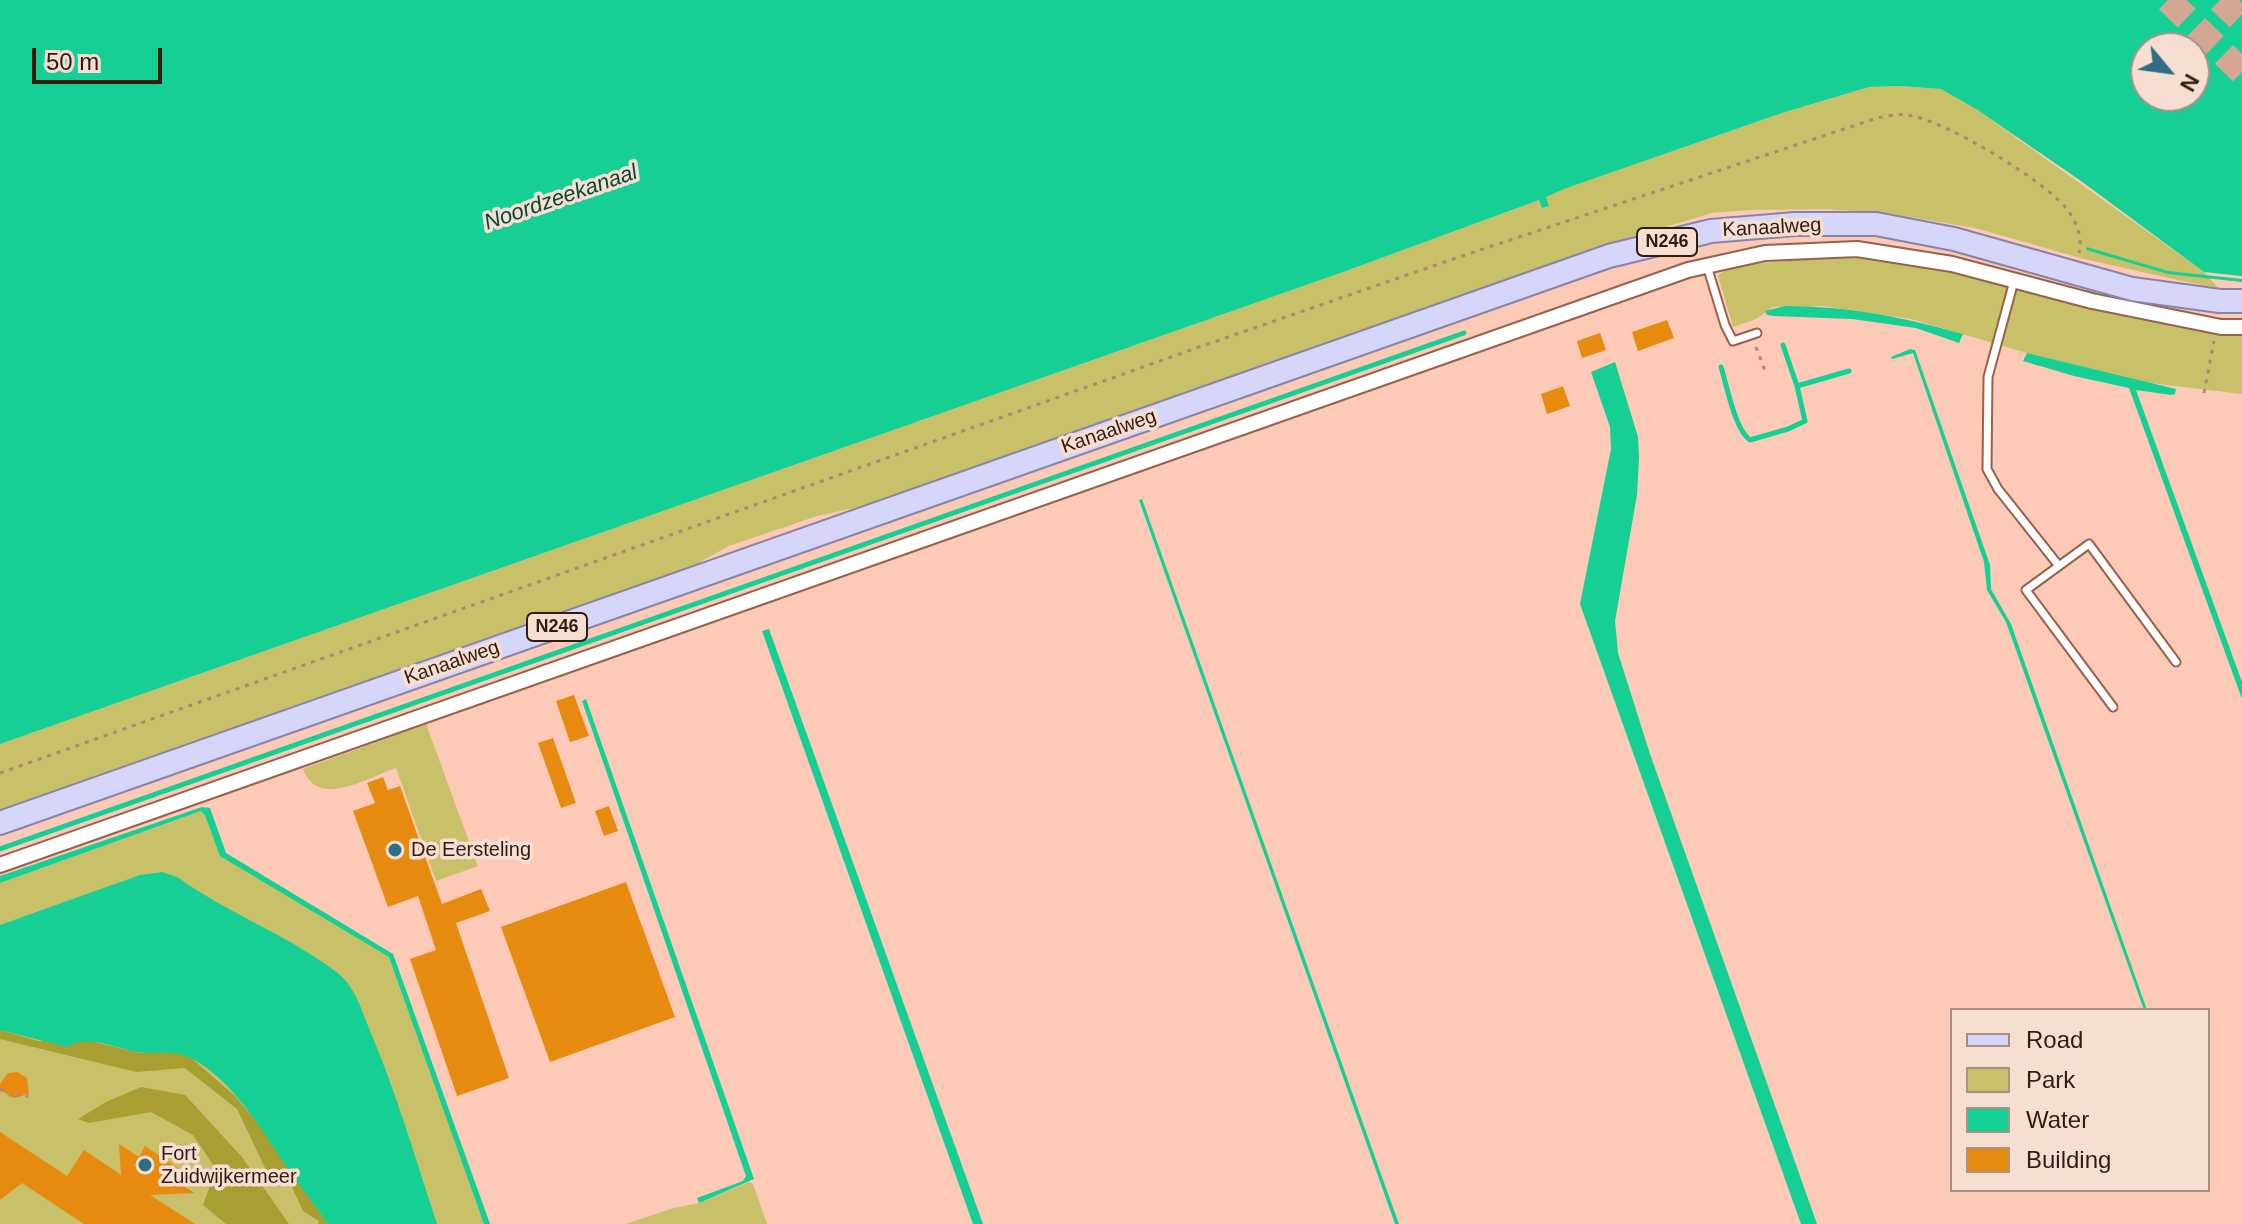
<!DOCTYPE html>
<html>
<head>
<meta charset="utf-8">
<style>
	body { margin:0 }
	#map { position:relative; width:2242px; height:1224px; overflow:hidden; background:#fccab6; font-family:Arial,sans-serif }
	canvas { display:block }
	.legend { position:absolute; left:1950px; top:1008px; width:260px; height:184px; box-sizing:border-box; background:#f7ded3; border:2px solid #a89086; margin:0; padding:10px 14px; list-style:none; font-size:24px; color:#321c12 }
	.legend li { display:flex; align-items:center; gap:16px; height:40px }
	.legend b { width:40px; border:2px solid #a89086 }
	.north { position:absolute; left:2130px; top:32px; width:80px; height:80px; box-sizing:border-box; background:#f7ded3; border:2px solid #a89086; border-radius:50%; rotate:119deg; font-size:22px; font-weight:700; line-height:32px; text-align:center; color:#321c12 }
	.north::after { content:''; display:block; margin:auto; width:28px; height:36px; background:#2f6d83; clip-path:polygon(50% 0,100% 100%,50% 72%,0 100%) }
	.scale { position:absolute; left:32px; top:48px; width:130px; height:36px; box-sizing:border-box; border:4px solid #321c12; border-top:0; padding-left:10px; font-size:24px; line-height:28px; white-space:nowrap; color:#321c12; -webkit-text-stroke:6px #f7ded3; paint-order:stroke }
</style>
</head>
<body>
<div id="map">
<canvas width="2242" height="1224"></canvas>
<ul class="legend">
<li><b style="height:10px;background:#d6d6fb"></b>Road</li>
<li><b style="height:22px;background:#c9c169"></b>Park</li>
<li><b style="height:22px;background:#15cf95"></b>Water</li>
<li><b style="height:22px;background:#e68a10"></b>Building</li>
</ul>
<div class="north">N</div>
<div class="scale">50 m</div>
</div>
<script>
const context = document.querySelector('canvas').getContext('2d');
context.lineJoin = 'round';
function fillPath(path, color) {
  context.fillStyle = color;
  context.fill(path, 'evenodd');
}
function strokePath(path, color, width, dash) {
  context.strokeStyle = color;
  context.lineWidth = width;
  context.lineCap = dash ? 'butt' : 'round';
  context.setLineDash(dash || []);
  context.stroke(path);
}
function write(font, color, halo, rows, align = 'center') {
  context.font = font + ' Arial,sans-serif';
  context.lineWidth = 7;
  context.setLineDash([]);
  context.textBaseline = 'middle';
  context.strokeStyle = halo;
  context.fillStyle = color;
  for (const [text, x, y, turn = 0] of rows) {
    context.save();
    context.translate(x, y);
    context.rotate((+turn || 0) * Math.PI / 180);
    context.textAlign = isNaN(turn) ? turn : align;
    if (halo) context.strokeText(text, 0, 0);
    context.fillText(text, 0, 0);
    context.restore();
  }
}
const green = new Path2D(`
	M1900 86 1941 89 1976 109 2204 272 2219 289 2084 259 1975 228 1892 214 1826 209 1752 210 1712 213 1586 251 873 504 817 516 729 546 673 577 0 812V744L1346 271 1539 200 1542 208 1546 197 1564 189 1782 113 1869 87Z
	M1817 257 1884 259 1959 272 2035 294 2187 329 2242 334V394L2150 383 2027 353 1911 319 1822 306 1773 307 1756 319 1733 327 1718 276 1728 267Z
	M426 724 478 866 436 881 396 768C368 777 318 810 303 769Z
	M201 811H207L224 856 393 954 488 1224H0V883Z
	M749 1182 753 1184 767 1224H625L674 1208 699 1203Z`);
const forest = new Path2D(`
	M0 1030 38 1041H91L140 1053H178L189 1056 235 1096 260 1126 328 1224H318L319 1221 303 1211 290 1183 267 1172 237 1109 185 1068 136 1072 0 1039Z
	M141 1087 185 1095 242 1157 289 1224H226L203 1205 216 1169 193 1135 151 1112 89 1123 78 1119 106 1102Z`);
const water = new Path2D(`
	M0 0H2242V276L2204 272 2081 181 1976 109 1941 89 1900 86 1869 87 1782 113 1564 189 1546 197 1549 206 1542 208 1539 200 1346 271 0 744ZM2146 48H2194V96H2146Z
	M2087 247 2168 271 2242 279V282L2168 274 2086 250Z
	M1785 306C1849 306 1902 317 1963 334L1959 343 1916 328 1852 319 1774 316 1767 315 1765 311Z
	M1910 349 1915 350 1990 565 1991 589 2011 624 2147 1010H2144L2006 622 1987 590 1984 562 1913 353 1892 359 1891 357Z
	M2027 353 2176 389 2175 394 2171 395 2136 390 2242 682V699L2129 388 2074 376 2023 361Z
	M1615 362 1638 437 1639 458 1637 495 1615 621 1618 653 1650 754 1817 1224H1801L1580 604 1611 449 1610 427 1591 372Z
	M1142 499 1381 1174 1399 1224H1395L1139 500Z
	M769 629 983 1224H973L762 631Z
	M586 699 754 1179 699 1203 697 1198 743 1181 746 1176 582 701Z
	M202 807 210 808 226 853 393 954 490 1224H484L389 957 220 856 205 815 201 811 0 883V876Z
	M162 872 177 877C227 913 286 934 335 971 356 986 361 1010 371 1033 397 1095 416 1160 437 1224H328C312 1200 293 1178 278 1154 256 1121 225 1072 186 1056 170 1049 149 1056 132 1051 111 1046 86 1035 67 1047L0 1030V925L140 875Z`);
const stream = new Path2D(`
	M1783 345 1797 386
	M1721 367C1727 386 1735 430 1750 440L1788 429 1805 421 1797 386 1849 371
	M0 849 1464 333`);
const building = new Path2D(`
	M1667 320 1674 338 1638 351 1632 332Z
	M1600 333 1606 350 1582 358 1577 341Z
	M1563 386 1570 406 1547 414 1541 394Z
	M574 695 589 736 570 742 556 701Z
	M553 738 576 803 561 808 538 743Z
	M383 777 388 790 400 786 442 904 481 889 490 911 456 923 509 1078 457 1096 410 959 436 950 418 896 388 907 353 811 375 803 367 783Z
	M609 806 618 831 604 836 595 811Z
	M626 882 675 1017 550 1062 501 927Z
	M17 1072 27 1078 29 1094 14 1098 0 1090V1084L8 1073Z
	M0 1132 67 1176 84 1150 121 1175 119 1144 139 1157 145 1146 181 1170 174 1180 195 1193 150 1195 195 1224H84L22 1183 0 1200Z`);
const highwayTunnel = new Path2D(`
	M2168 0 2242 72
	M2220 0 2242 21`);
const path = new Path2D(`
	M1756 347 1766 373
	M2204 393 2214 341
	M0 773 1205 345 1462 256 1877 118C1886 117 1898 113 1907 115 1945 120 2042 179 2066 208 2076 220 2083 237 2079 253
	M0 1090H4L13 1097 23 1093 28 1097`);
const lane = new Path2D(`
	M1707 266 1725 325 1733 341 1757 333
	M2014 281 1988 377 1987 469 1998 489 2059 566
	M2113 707 2026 590 2089 544 2176 662`);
const street = new Path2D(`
	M0 865 1688 270 1765 253 1857 249 1952 264 2092 301 2221 327H2242`);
const primary = new Path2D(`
	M0 823 1609 256 1711 231 1795 224H1876L1954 239 2132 289 2220 301H2242`);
const markers = [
	[395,850,8,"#2f6d83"],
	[145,1165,8,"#2f6d83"]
];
const shields = [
	[1667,242,60],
	[557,627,60]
];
const shieldNames = [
	["N246",1667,242],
	["N246",557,627]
];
const streetNames = [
	["Kanaalweg",1772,228,-3],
	["Kanaalweg",1109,432,-19],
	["Kanaalweg",452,663,-19]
];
const poiNames = [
	["De Eersteling",411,850],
	["Fort",161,1154],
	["Zuidwijkermeer",161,1177]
];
const waterNames = [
	["Noordzeekanaal",561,198,-19]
];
fillPath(green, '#c9c169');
fillPath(forest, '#a89e31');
fillPath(water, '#15cf95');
strokePath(stream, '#15cf95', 5);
fillPath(building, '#e68a10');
strokePath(highwayTunnel, '#d4a795', 26, [26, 13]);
strokePath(lane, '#97614a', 11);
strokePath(street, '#97614a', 18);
strokePath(primary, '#8a83a8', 26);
strokePath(path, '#af8877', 3, [4, 6]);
strokePath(lane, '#fff', 7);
strokePath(street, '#fff', 14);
strokePath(primary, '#d6d6fb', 22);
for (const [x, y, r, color] of markers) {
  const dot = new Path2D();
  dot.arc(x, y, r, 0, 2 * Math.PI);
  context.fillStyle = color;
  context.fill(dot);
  strokePath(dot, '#f7ded3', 3);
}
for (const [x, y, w] of shields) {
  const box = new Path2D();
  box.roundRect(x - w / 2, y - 14, w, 28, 6);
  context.fillStyle = '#f7ded3';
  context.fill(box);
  strokePath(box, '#321c12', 2);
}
write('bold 18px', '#321c12', null, shieldNames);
write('20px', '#321c12', '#f7ded3', streetNames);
write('20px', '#321c12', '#f7ded3', poiNames, 'left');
write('italic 22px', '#034a33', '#f7ded3', waterNames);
</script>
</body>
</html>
